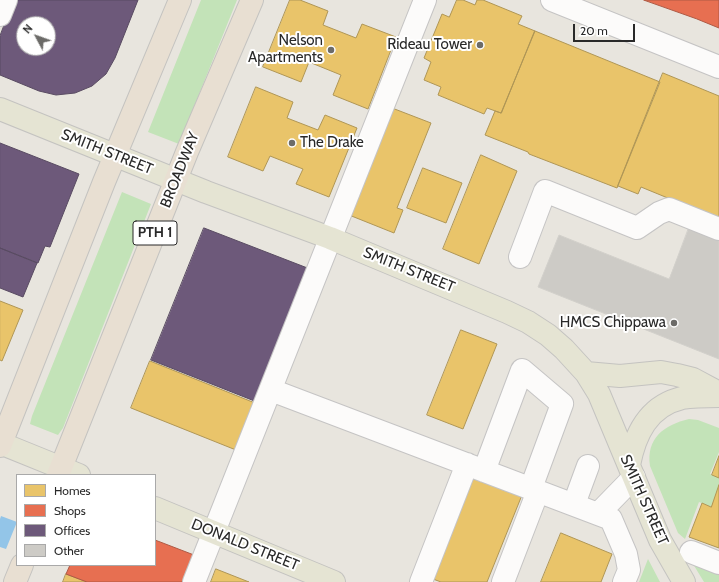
<!DOCTYPE html>
<html>
<head>
<meta charset="utf-8">
<style>
	body { margin:0 }
	#map { position:relative; width:719px; height:582px; overflow:hidden; background:#e8e5de; font-family:Cabin,sans-serif }
	canvas { display:block }
	.legend { position:absolute; left:16px; top:474px; width:140px; height:92px; box-sizing:border-box; background:#fff; border:1px solid #a9a9a9; margin:0; padding:5px 7px; list-style:none; font-size:12px; color:#292929 }
	.legend li { display:flex; align-items:center; gap:8px; height:20px }
	.legend b { width:20px; border:1px solid #a9a9a9 }
	.north { position:absolute; left:16px; top:16px; width:40px; height:40px; box-sizing:border-box; background:#fff; border:1px solid #a9a9a9; border-radius:50%; rotate:311deg; font-size:11px; font-weight:700; line-height:16px; text-align:center; color:#292929 }
	.north::after { content:''; display:block; margin:auto; width:14px; height:18px; background:#6c6b68; clip-path:polygon(50% 0,100% 100%,50% 72%,0 100%) }
	.scale { position:absolute; left:573px; top:24px; width:62px; height:18px; box-sizing:border-box; border:2px solid #292929; border-top:0; padding-left:5px; font-size:12px; line-height:14px; white-space:nowrap; color:#292929; -webkit-text-stroke:3px #fff; paint-order:stroke }
</style>
</head>
<body>
<div id="map">
<canvas width="719" height="582"></canvas>
<ul class="legend">
<li><b style="height:11px;background:#e9c46a"></b>Homes</li>
<li><b style="height:11px;background:#e76f51"></b>Shops</li>
<li><b style="height:11px;background:#6d597a"></b>Offices</li>
<li><b style="height:11px;background:#cdcbc6"></b>Other</li>
</ul>
<div class="north">N</div>
<div class="scale">20 m</div>
</div>
<script>
const context = document.querySelector('canvas').getContext('2d');
context.lineJoin = 'round';
function fillPath(path, color) {
  context.fillStyle = color;
  context.fill(path, 'evenodd');
}
function strokePath(path, color, width, dash) {
  context.strokeStyle = color;
  context.lineWidth = width;
  context.lineCap = dash ? 'butt' : 'round';
  context.setLineDash(dash || []);
  context.stroke(path);
}
function write(font, color, halo, rows, align = 'center') {
  context.font = font + ' Cabin,sans-serif';
  context.lineWidth = 4;
  context.setLineDash([]);
  context.textBaseline = 'middle';
  context.strokeStyle = halo;
  context.fillStyle = color;
  for (const [text, x, y, turn = 0] of rows) {
    context.save();
    context.translate(x, y);
    context.rotate((+turn || 0) * Math.PI / 180);
    context.textAlign = isNaN(turn) ? turn : align;
    if (halo) context.strokeText(text, 0, 0);
    context.fillText(text, 0, 0);
    context.restore();
  }
}
const green = new Path2D(`
	M201 0H237L179 144 148 132Z
	M122 192 151 204 63 428 58 435 30 424 32 416Z
	M689 419 698 420 719 428V452L710 474 719 478V485L711 507 699 502 685 539 678 533 650 466C646 438 664 425 689 419Z
	M648 559 660 582H639Z
	M690 559 719 573V582H704Z`);
const water = new Path2D(`
	M1 516 17 522 6 549 0 547V519Z`);
const homes = new Path2D(`
	M290 0H300L328 11 323 25 356 38 362 24 396 37 368 109 333 95 341 75 309 62 301 82 263 67Z
	M457 0H463L475 5 477 0H483L522 16 518 24 535 31 501 113 487 108 484 114 438 95 441 87 424 80 431 62 424 58 442 14 449 17Z
	M535 31 660 82 617 188 529 154 528 152 485 135 495 111 501 113Z
	M663 73 719 96V219L641 187 638 194 618 186Z
	M256 87 293 102 287 118 318 130 325 115 357 128 329 197 296 184 303 169 270 156 263 171 228 157Z
	M392 108 431 123 397 208 403 210 394 233 349 215Z
	M481 155 517 171 479 264 443 249Z
	M423 168 462 183 446 223 407 208Z
	M0 301 23 310 2 361 0 360Z
	M461 330 497 344 463 429 427 415Z
	M150 361 260 405 241 452 131 408Z
	M719 456V478L712 475Z
	M474 477 522 495 487 582H441L433 579Z
	M719 485V548L689 537 702 503 711 507Z
	M561 533 612 554 601 582H541Z
	M216 569 249 582H211Z
	M66 574 87 582H63Z`);
const shops = new Path2D(`
	M644 0H719V28L697 19Z
	M155 540 194 555 183 582H87L66 574 70 565H155Z`);
const offices = new Path2D(`
	M14 0H138L115 58 106 74 92 86 75 93 56 95 39 91 0 75V36ZM24 24H48V48H24Z
	M0 143 79 174 50 247 45 246 38 263 0 248Z
	M204 228 310 269 257 402 151 360Z
	M0 248 37 263 23 297 0 288Z`);
const building = new Path2D(`
	M690 225 719 237V359L538 287 559 235 669 279Z`);
const minor = new Path2D(`
	M552 0 719 67
	M0 15 6 0
	M520 257 545 191 637 228 659 213 669 209 719 229
	M271 390 611 519 626 554 629 570 624 582
	M484 471 522 370 562 404 531 488
	M574 504 588 466
	M598 514 634 477
	M691 552 719 563
	M194 582 425 0
	M421 582 467 464
	M503 582 538 491`);
const major = new Path2D(`
	M0 109 206 192 330 238 507 312 528 322 548 335 564 349 586 373 599 394 660 540 684 582
	M586 373 620 376 661 372 677 375 693 379 719 393
	M0 443 79 475
	M629 465C635 434 648 406 682 398 694 396 707 396 719 396
	M155 508 334 582`);
const highway = new Path2D(`
	M0 446 104 182 180 0
	M58 475 187 152 252 0
	M15 582 22 565`);
const markers = [
	[480,45,4,"#6c6b68"],
	[331,50,4,"#6c6b68"],
	[292,143,4,"#6c6b68"],
	[674,323,4,"#6c6b68"]
];
const shields = [
	[155,233,44]
];
const shieldNames = [
	["PTH 1",155,233]
];
const poiNames = [
	["Nelson",323,41],
	["Apartments",323,58],
	["Rideau Tower",472,45],
	["The Drake",300,143,"left"],
	["HMCS Chippawa",666,323]
];
const streetNames = [
	["SMITH STREET",107,152,22],
	["BROADWAY",180,170,-68],
	["SMITH STREET",409,270,22],
	["SMITH STREET",644,500,66],
	["DONALD STREET",245,545,22]
];
fillPath(green, '#c3e3b8');
fillPath(water, '#93c5e8');
fillPath(homes, '#e9c46a');
strokePath(homes, '#af9656', 1);
fillPath(shops, '#e76f51');
strokePath(shops, '#ae5a45', 1);
fillPath(offices, '#6d597a');
strokePath(offices, '#594b62', 1);
fillPath(building, '#cdcbc6');
strokePath(building, '#d2d0cb', 1);
strokePath(minor, '#c5c4c4', 24);
strokePath(major, '#c4c3c0', 24);
strokePath(highway, '#c4c3c0', 24);
strokePath(minor, '#fcfbfa', 22);
strokePath(major, '#e5e4d3', 22);
strokePath(highway, '#e8dfd2', 22);
for (const [x, y, r, color] of markers) {
  const dot = new Path2D();
  dot.arc(x, y, r, 0, 2 * Math.PI);
  context.fillStyle = color;
  context.fill(dot);
  strokePath(dot, '#fff', 1.5);
}
for (const [x, y, w] of shields) {
  const box = new Path2D();
  box.roundRect(x - w / 2, y - 12, w, 24, 3);
  context.fillStyle = '#fff';
  context.fill(box);
  strokePath(box, '#292929', 1);
}
write('bold 14px', '#292929', null, shieldNames);
write('15px', '#292929', '#fff', poiNames, 'right');
write('15px', '#292929', '#fff', streetNames);
</script>
</body>
</html>
